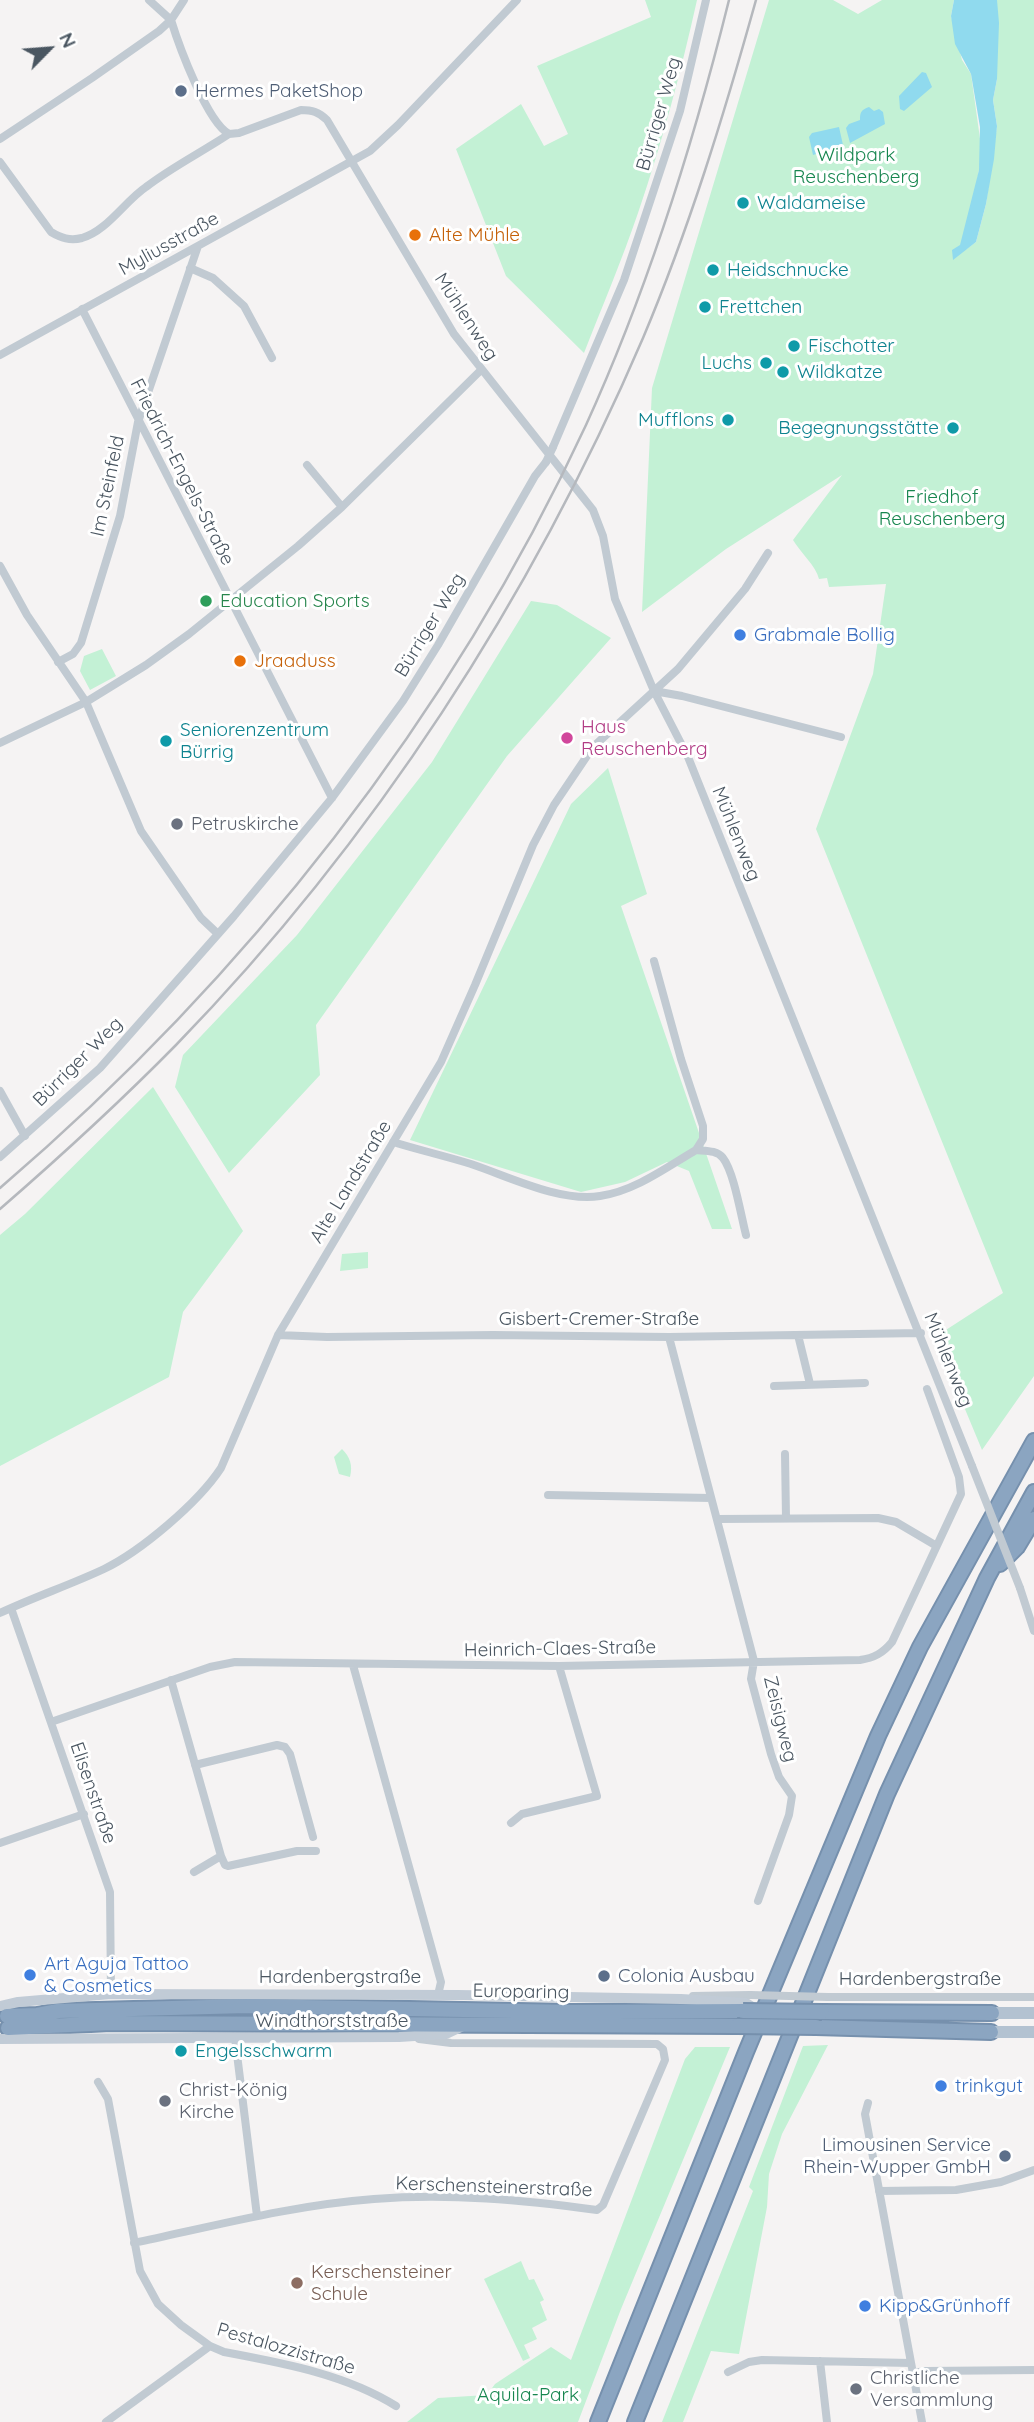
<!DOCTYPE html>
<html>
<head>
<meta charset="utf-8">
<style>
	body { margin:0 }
	#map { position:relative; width:1034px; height:2422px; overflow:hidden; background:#f5f3f3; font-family:Quicksand,sans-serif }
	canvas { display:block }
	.north { position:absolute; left:14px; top:14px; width:70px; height:70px; -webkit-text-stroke:5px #fff; paint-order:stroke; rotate:65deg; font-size:19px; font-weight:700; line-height:28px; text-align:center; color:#4a5661 }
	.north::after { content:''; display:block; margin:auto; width:24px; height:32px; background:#4a5661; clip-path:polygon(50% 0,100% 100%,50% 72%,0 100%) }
</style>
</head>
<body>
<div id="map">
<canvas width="1034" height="2422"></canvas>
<div class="north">N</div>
</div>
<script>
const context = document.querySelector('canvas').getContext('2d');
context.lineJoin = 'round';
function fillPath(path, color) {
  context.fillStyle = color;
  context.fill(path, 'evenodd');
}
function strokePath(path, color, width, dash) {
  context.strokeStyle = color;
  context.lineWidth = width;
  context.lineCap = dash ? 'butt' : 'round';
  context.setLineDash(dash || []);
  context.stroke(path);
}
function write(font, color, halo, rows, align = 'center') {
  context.font = font + ' Quicksand,sans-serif';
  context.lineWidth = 6;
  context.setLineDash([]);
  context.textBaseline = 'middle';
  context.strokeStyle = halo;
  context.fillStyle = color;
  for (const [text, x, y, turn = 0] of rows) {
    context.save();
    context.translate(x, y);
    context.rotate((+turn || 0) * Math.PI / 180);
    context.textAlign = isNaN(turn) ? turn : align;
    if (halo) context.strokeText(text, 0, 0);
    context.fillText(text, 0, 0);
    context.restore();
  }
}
const green = new Path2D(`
	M645 0H697C681 72 662 143 638 213 622 260 602 307 584 353L506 276 456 149 521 104 544 146 568 134 537 66 651 17Z
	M769 0H833L858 14 882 0H954L951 16 962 60 971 74 982 153 965 250 976 242 986 204 997 126 993 100 997 79V0H1034V1376L982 1450 935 1337 1003 1293 816 829 873 674 886 584 829 587 827 578 819 579C816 566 800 552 793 540L842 475 726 549 642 612 652 388Z
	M531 601 557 605 611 638 507 756 316 1025 320 1075 229 1173 175 1087 183 1055 297 935 432 762Z
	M102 649 116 676 90 690 80 671 84 656Z
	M608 768 647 894 621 906 732 1229H712L689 1171 667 1162 625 1182 581 1192 410 1140 571 804Z
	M153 1087 243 1231 183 1312 169 1377 0 1466V1235L25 1214Z
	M368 1252V1268L340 1271 342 1254Z
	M342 1449C350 1457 353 1465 350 1477L339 1474 334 1457Z
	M828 2045 782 2134 769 2174 767 2207 739 2354 711 2351 683 2422H662L753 2191 749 2187 803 2046Z
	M695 2047H730L621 2309 578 2422H407L438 2398 487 2395 495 2384 551 2347 571 2360 685 2059Z
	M521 2261 529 2280 534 2279 544 2300 540 2302 547 2320 532 2328 537 2339 524 2345 530 2358 523 2361 484 2279Z`);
const water = new Path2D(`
	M954 0H997L999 23 997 79 993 100 997 126 994 159 986 204 976 242 953 260 952 250 960 245 979 170 980 127 971 74 955 44 951 16Z
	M922 72 926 73 932 87 904 111 900 109 899 96Z
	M869 107 874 111 879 109 883 112 885 124 850 143 846 128 849 124 860 120C860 112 861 110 869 107Z
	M839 127 843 145 813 155 809 137 812 133Z`);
const street = new Path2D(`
	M184 0 171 20C179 46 207 122 229 134
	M0 139 92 78 159 31 171 20 149 0
	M0 162 51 232C61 238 70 241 82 238 107 231 125 201 146 187 172 167 202 152 229 134L239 133 301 110C312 110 319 112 327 120L454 334 593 510 603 536 615 599 654 691 688 757 972 1466
	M190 268 213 278 244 306 272 358
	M82 309 332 798
	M0 355 370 151 398 125 517 0
	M553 447 624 280 680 111 706 0
	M307 465 342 507
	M0 566 27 615 86 702 141 831 201 918 218 934
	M58 662 73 654 81 643 120 516 138 422 198 246
	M654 691 682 696 841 737
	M0 743 86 702 146 665 189 634 298 546 342 507 481 370
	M654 961 681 1059 703 1126V1139L696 1150C705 1151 717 1150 723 1158 734 1172 741 1216 746 1235
	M0 1091 25 1136
	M393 1142C419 1150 445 1156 471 1164 510 1177 559 1202 600 1196 635 1191 667 1167 696 1150
	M0 1157 100 1068 234 916 332 798 403 701 438 645 535 476 546 462
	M278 1335 327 1337 493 1335 669 1337 921 1333
	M798 1335 810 1384
	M669 1337 754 1661 751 1679 771 1754 779 1777 792 1796 789 1815 758 1901
	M774 1386 865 1383
	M785 1454 786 1518
	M548 1495 711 1498
	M717 1519 878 1518 896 1522 935 1545
	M1020 1588 1034 1631
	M11 1608 110 1892 111 1994
	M0 1613C34 1597 70 1585 104 1569 141 1551 198 1503 221 1468L278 1335 441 1062 475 985 533 845 554 805 593 747 678 669 745 589 768 553
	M353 1665 441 1982 438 1995
	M171 1680 221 1856 194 1872
	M51 1722 210 1667 235 1662 559 1666 860 1660C874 1658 883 1653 892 1642L961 1494 959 1477 927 1389
	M195 1765 277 1745 285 1747 290 1754 313 1837
	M511 1823 522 1814 597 1796 559 1666
	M0 1843 84 1814
	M221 1856 225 1865 228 1866 297 1851H316
	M693 1996 750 1995
	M828 1997H1034
	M235 2038 257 2216
	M98 2082 108 2099 140 2271 158 2304 181 2325 210 2346 224 2352C282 2363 345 2374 396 2406
	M868 2103 865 2114 922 2422
	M879 2191 956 2190 1001 2182 1034 2170
	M134 2243C214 2226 293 2205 374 2199 449 2193 524 2200 597 2210L603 2205 665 2060 663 2049 657 2044 451 2043 419 2039
	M820 2361 827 2422
	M728 2372 749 2362 762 2360 911 2363
	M912 2373 926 2371 1034 2370
	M106 2422 210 2346`);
const secondary = new Path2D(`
	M0 2006 18 2002 111 1994 458 1995 681 1999 746 2003 760 2012
	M0 2039 399 2037 446 2034 463 2026`);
const primary = new Path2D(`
	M992 2013H1034
	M991 2032H1034`);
const highway = new Path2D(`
	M1000 1564 1017 1547 1034 1519
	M822 2012 992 2013
	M7 2016 37 2015 58 2011 247 2006 572 2012 743 2011
	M816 2027 991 2032
	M8 2028 111 2023 737 2026
	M598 2422 746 2052 878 1736 920 1647 1034 1441
	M635 2422 887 1794 987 1578 1034 1492`);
const rail = new Path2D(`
	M0 1188C245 978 450 719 586 425 648 289 693 145 729 0
	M0 1209C61 1156 120 1102 176 1045 374 841 531 599 643 338 689 229 724 115 756 0`);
const streetBridge = new Path2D(`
	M546 462 553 447
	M972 1466 1020 1588
	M750 1995 828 1997`);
const highwayBridge = new Path2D(`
	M743 2011 822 2012
	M737 2026 816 2027`);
const markers = [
	[181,91,7,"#5c6f8a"],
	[743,203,7,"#0f9aa8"],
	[415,235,7,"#e8710a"],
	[713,270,7,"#0f9aa8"],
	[705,307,7,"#0f9aa8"],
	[794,346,7,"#0f9aa8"],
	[766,363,7,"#0f9aa8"],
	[783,372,7,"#0f9aa8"],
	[728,420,7,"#0f9aa8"],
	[953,428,7,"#0f9aa8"],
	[206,601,7,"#2e9e5b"],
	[740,635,7,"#3f7fe0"],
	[240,661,7,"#e8710a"],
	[567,738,7,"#d1479c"],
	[166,741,7,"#0f9aa8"],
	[177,824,7,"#6b7280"],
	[30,1975,7,"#3f7fe0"],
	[604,1976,7,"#5c6f8a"],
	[181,2051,7,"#0f9aa8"],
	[941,2086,7,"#3f7fe0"],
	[165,2101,7,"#6b7280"],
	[1005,2156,7,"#5c6f8a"],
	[297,2283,7,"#8d6e63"],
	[865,2306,7,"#3f7fe0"],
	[856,2389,7,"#6b7280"]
];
const serviceNames = [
	["Hermes PaketShop",195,91],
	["Colonia Ausbau",618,1976],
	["Limousinen Service",991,2145,"right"],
	["Rhein-Wupper GmbH",991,2167,"right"]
];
const streetNames = [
	["Bürriger Weg",659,114,-74],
	["Myliusstraße",169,244,-29],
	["Mühlenweg",466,317,57],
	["Friedrich-Engels-Straße",182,472,63],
	["Im Steinfeld",108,486,-78],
	["Bürriger Weg",430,625,-59],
	["Mühlenweg",736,834,68],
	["Bürriger Weg",78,1062,-45],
	["Alte Landstraße",351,1182,-59],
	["Gisbert-Cremer-Straße",599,1319],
	["Mühlenweg",948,1360,68],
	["Heinrich-Claes-Straße",560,1649,-1],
	["Zeisigweg",780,1719,76],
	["Elisenstraße",93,1793,71],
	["Hardenbergstraße",340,1977],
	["Hardenbergstraße",920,1979],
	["Europaring",521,1992,1],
	["Windthorststraße",332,2021],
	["Kerschensteinerstraße",494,2187,2],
	["Pestalozzistraße",286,2349,16]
];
const parkNames = [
	["Wildpark",856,155],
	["Reuschenberg",856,177],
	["Friedhof",942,497],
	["Reuschenberg",942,519],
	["Aquila-Park",528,2395]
];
const cultureNames = [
	["Waldameise",757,203],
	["Heidschnucke",727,270],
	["Frettchen",719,307],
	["Fischotter",808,346],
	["Luchs",752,363,"right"],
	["Wildkatze",797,372],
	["Mufflons",714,420,"right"],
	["Begegnungsstätte",939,428,"right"],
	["Seniorenzentrum",180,730],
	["Bürrig",180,752],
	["Engelsschwarm",195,2051]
];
const foodNames = [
	["Alte Mühle",429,235],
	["Jraaduss",254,661]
];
const leisureNames = [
	["Education Sports",220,601]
];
const shopNames = [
	["Grabmale Bollig",754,635],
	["Art Aguja Tattoo",44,1964],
	["& Cosmetics",44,1986],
	["trinkgut",955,2086],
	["Kipp&Grünhoff",879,2306]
];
const hotelNames = [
	["Haus",581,727],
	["Reuschenberg",581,749]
];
const worshipNames = [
	["Petruskirche",191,824],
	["Christ-König",179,2090],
	["Kirche",179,2112],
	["Christliche",870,2378],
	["Versammlung",870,2400]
];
const educationNames = [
	["Kerschensteiner",311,2272],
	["Schule",311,2294]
];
fillPath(green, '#c3f1d5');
fillPath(water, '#90daee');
strokePath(highway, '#7690ad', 18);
strokePath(street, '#c1cad2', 8);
strokePath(secondary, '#c1cbd6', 10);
strokePath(primary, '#b3c2d1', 12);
strokePath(highway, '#8ba5c1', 14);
strokePath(rail, '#b5b8bd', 2.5);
strokePath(highwayBridge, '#7690ad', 18, []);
strokePath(streetBridge, '#c1cad2', 8);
strokePath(highwayBridge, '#8ba5c1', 14);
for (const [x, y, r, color] of markers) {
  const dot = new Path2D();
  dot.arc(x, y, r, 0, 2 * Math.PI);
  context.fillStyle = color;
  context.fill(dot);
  strokePath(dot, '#fff', 2.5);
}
write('19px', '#4e5e75', '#fff', serviceNames, 'left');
write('19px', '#4a5661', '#fff', streetNames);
write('19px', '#17864f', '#fff', parkNames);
write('19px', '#0d838f', '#fff', cultureNames, 'left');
write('19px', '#c56008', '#fff', foodNames, 'left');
write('19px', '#27864d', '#fff', leisureNames, 'left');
write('19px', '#366cbe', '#fff', shopNames, 'left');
write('19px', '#b23c85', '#fff', hotelNames, 'left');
write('19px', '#5b616d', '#fff', worshipNames, 'left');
write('19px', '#785e54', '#fff', educationNames, 'left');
</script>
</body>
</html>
